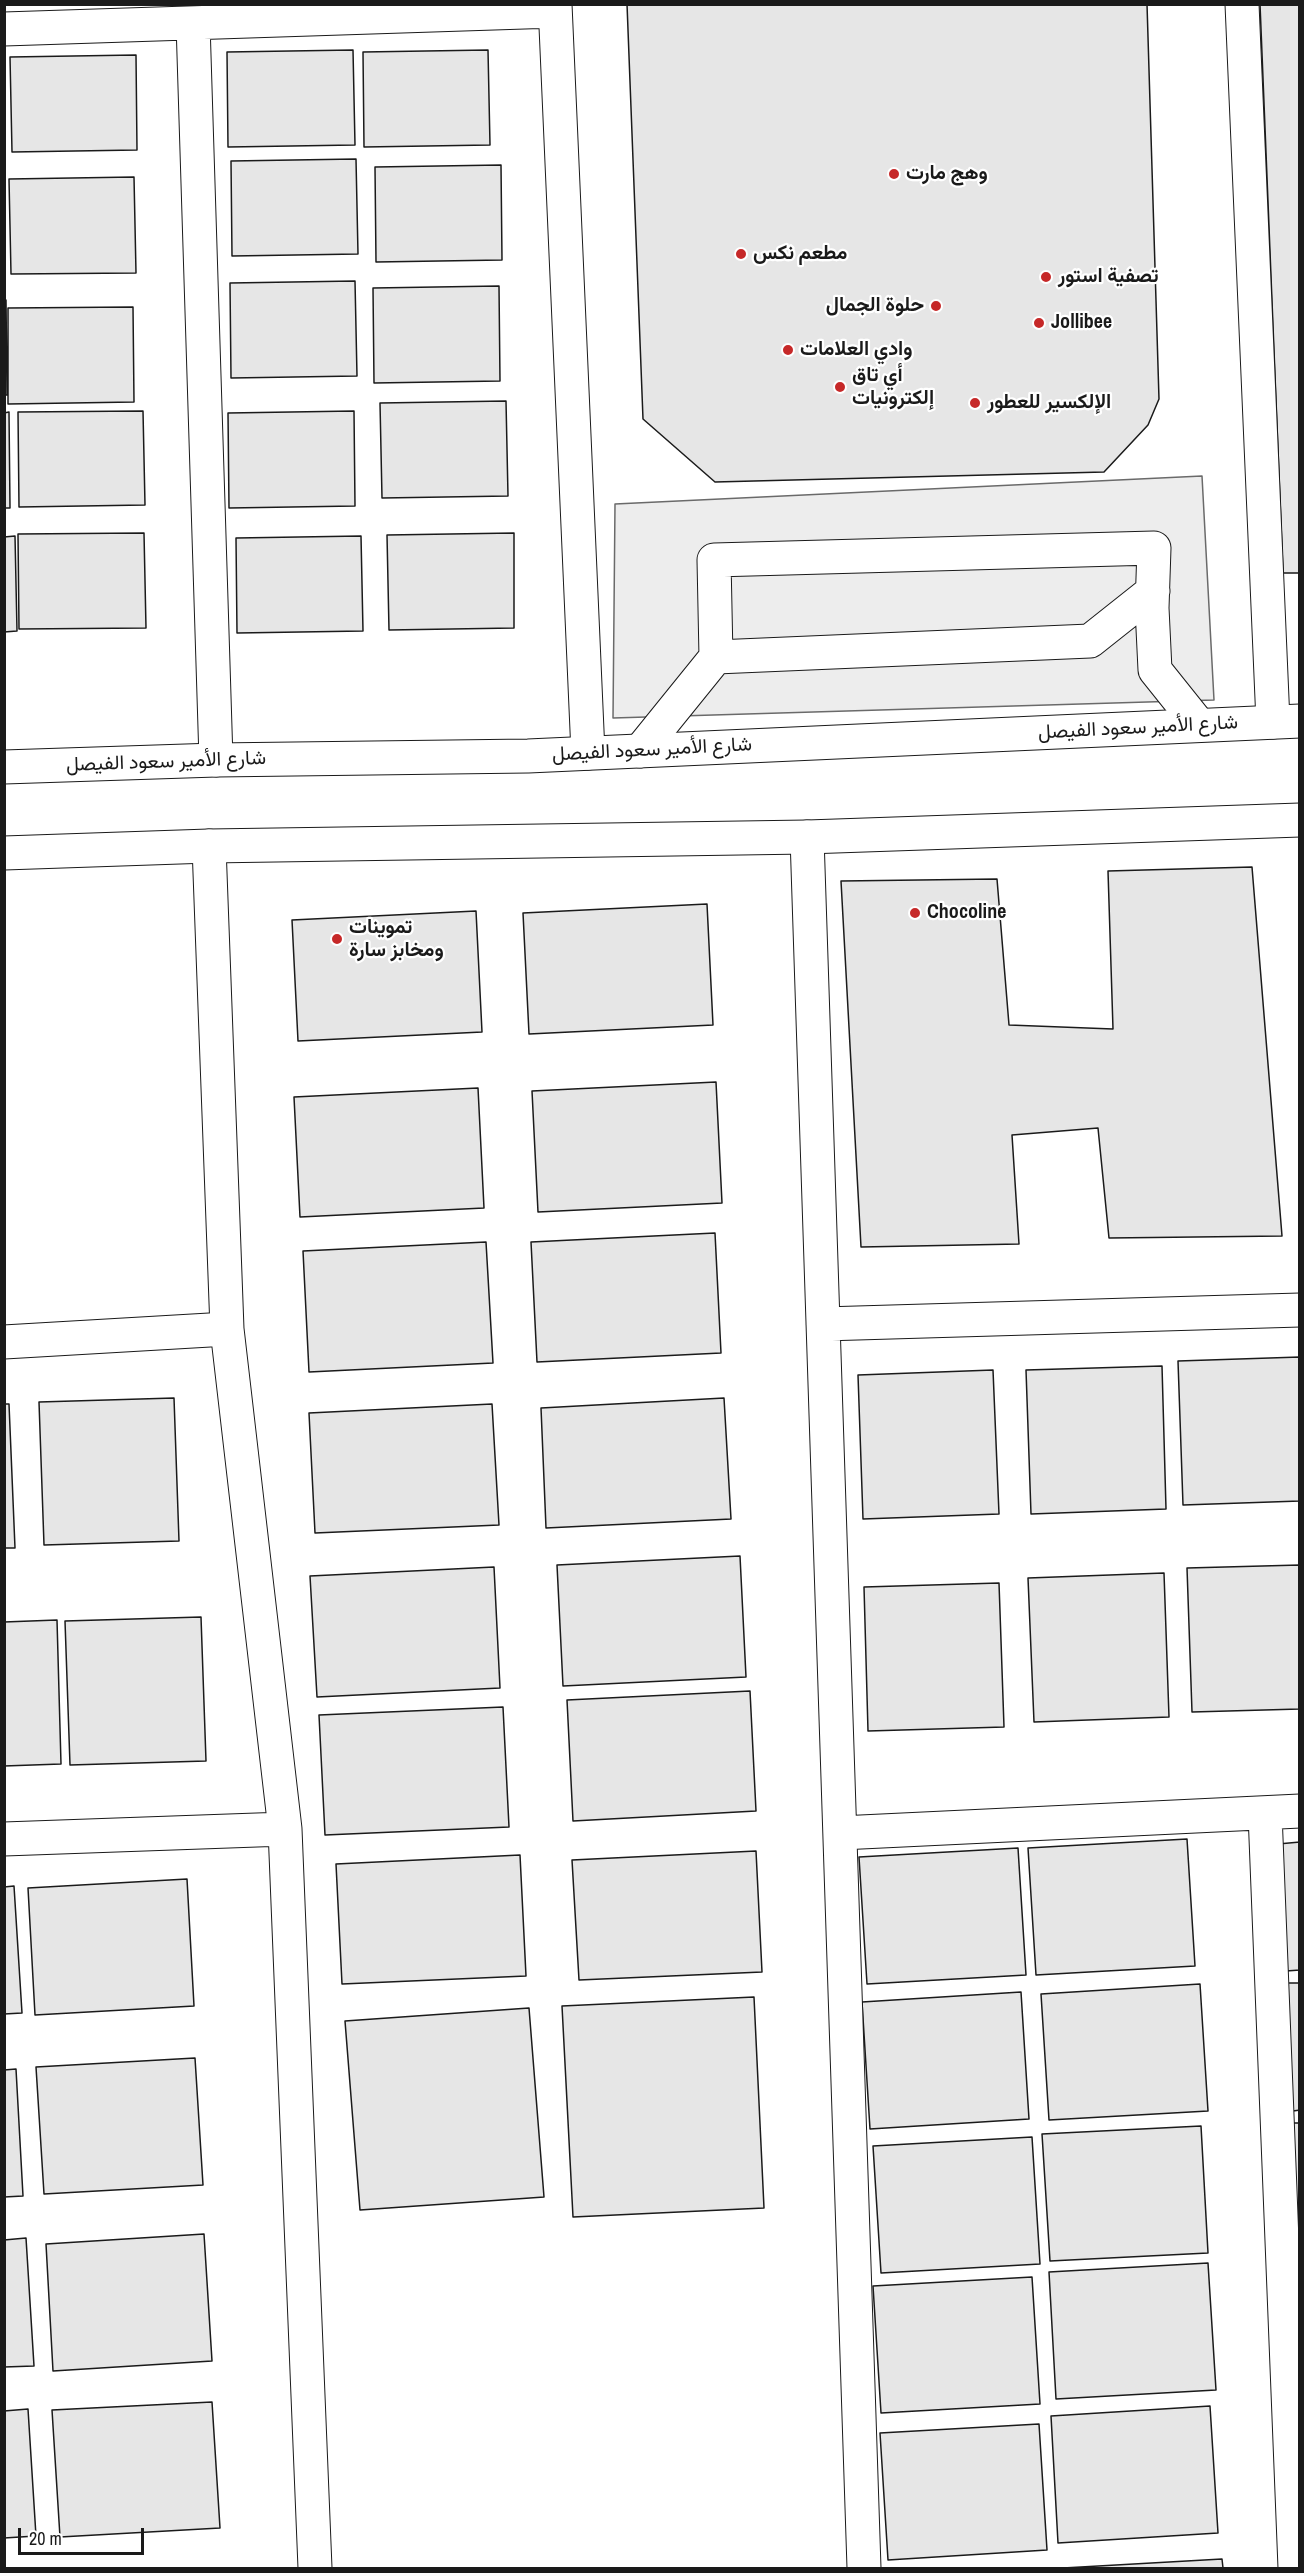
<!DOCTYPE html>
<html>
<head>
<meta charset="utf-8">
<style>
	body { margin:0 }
	#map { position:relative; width:1304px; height:2573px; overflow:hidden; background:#fff; font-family:"Archivo Narrow",sans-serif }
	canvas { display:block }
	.frame { position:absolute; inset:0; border:6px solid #1a1a1a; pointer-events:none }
	.scale { position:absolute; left:18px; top:2528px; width:126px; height:27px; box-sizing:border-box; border:3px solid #1a1a1a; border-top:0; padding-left:8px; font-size:18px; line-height:21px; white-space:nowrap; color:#1a1a1a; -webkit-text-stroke:4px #fff; paint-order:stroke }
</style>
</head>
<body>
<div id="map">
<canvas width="1304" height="2573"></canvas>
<div class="frame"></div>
<div class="scale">20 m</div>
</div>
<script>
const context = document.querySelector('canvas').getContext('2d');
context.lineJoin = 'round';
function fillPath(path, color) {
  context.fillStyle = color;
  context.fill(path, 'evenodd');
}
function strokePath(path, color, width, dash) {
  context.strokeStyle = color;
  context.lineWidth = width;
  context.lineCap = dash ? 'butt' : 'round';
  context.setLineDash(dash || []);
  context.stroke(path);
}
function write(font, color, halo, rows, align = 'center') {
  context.font = font + ' "Archivo Narrow",Vazirmatn,sans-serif';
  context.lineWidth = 4.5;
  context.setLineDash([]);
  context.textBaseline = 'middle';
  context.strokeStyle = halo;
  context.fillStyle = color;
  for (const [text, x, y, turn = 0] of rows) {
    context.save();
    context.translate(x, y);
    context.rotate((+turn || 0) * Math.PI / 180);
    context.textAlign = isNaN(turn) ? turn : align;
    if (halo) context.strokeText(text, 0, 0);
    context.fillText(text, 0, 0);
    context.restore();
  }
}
const parking = new Path2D(`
	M1202 476 1214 700 613 718 615 504Z`);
const building = new Path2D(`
	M627 4H1147L1159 399 1148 425 1104 472 715 482 643 419Z
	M1260 4H1300V573H1283Z
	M353 50 355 145 228 147 227 52Z
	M488 50 490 145 364 147 363 52Z
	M136 55 137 150 12 152 10 57Z
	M356 159 358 254 232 256 231 161Z
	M501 165 502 260 376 262 375 167Z
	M134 177 136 273 11 274 9 179Z
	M355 281 357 376 231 378 230 283Z
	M499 286 500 381 374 383 373 288Z
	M4 300H6L7 395H4Z
	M133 307 134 402 8 404V308Z
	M506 401 508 496 382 498 380 403Z
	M143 411 145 505 19 507 18 412Z
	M354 411 355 506 229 508 228 413Z
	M9 412 10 508H4V413Z
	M144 533 146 628 19 629 18 534Z
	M514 533V628L389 630 387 535Z
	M15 536 17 631 4 632V537Z
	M361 536 363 631 237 633 236 538Z
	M1252 867 1282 1236 1109 1238 1098 1128 1012 1135 1019 1244 861 1247 841 881 997 879 1009 1025 1113 1029 1108 871Z
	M707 904 713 1025 529 1034 523 913Z
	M476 911 482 1032 298 1041 292 920Z
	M716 1082 722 1203 538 1212 532 1091Z
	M478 1088 484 1208 300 1217 294 1097Z
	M715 1233 721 1353 537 1362 531 1242Z
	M486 1242 493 1363 309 1372 303 1251Z
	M1300 1357V1501L1183 1505 1178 1361Z
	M1162 1366 1166 1509 1031 1514 1026 1370Z
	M993 1370 999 1514 863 1519 858 1375Z
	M174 1398 179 1541 44 1545 39 1402Z
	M724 1398 731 1519 546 1528 541 1408Z
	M4 1404H9L15 1548H4Z
	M492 1404 499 1525 315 1533 309 1413Z
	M740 1556 746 1677 563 1686 557 1565Z
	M1300 1565V1709L1192 1712 1187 1568Z
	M494 1567 500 1688 317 1697 310 1576Z
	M1164 1573 1169 1717 1034 1722 1028 1578Z
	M999 1583 1004 1727 868 1731 864 1587Z
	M201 1617 206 1761 70 1765 65 1621Z
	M57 1620 61 1764 4 1766V1622Z
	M750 1691 756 1811 573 1821 567 1700Z
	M503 1707 509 1827 325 1835 319 1715Z
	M1187 1839 1195 1966 1036 1975 1028 1848Z
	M1300 1842V1970L1286 1971 1278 1844Z
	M1018 1848 1026 1975 867 1984 859 1857Z
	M756 1851 762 1972 579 1980 572 1860Z
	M520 1855 526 1976 342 1984 336 1864Z
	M187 1879 194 2006 35 2015 28 1888Z
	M14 1886 22 2013 4 2014V1887Z
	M1285 1983H1300V2110L1293 2111Z
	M1200 1984 1208 2111 1049 2120 1041 1994Z
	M1021 1992 1029 2119 870 2129 862 2002Z
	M754 1997 764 2208 573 2217 562 2006Z
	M529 2008 544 2197 360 2210 345 2021Z
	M195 2058 203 2185 44 2194 36 2067Z
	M16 2069 23 2196 4 2197V2070Z
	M1288 2123H1300V2250H1295Z
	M1201 2126 1208 2253 1050 2261 1042 2134Z
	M1032 2137 1040 2264 881 2273 873 2146Z
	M204 2234 212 2361 53 2371 46 2244Z
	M26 2238 34 2366 4 2367V2240Z
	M1208 2263 1216 2390 1056 2399 1049 2272Z
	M1032 2277 1040 2404 881 2413 873 2286Z
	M212 2402 220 2528 60 2537 52 2410Z
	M1210 2406 1218 2533 1058 2543 1051 2416Z
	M28 2409 36 2536 4 2538V2411Z
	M1039 2424 1047 2550 888 2560 880 2433Z
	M1222 2559 1223 2568H1063Z`);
const minor = new Path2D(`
	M555 4 588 753
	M1242 4 1273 722
	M193 23 216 760
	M4 29 555 11
	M1153 591 1090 641 716 657 714 560 1154 548 1152 608 1155 670 1199 725
	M640 751 716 657
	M807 837 864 2568
	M209 846 227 1329 285 1829 315 2568
	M823 1324 1300 1310
	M4 1342 227 1329
	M1265 1813 1295 2568
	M840 1833 1300 1811
	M4 1839 285 1829`);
const major = new Path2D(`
	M4 767 216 760 528 756 1300 721
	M4 853 209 846 807 837 1300 820`);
const markers = [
	[894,174,6,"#c62828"],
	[741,254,6,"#c62828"],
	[1046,277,6,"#c62828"],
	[936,306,6,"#c62828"],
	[1039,323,6,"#c62828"],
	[788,350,6,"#c62828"],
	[840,387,6,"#c62828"],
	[975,403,6,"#c62828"],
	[915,913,6,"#c62828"],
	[337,939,6,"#c62828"]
];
const poiNames = [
	["وهج مارت",906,174],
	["مطعم نكس",753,254],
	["تصفية استور",1058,277],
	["حلوة الجمال",924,306,"right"],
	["Jollibee",1051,323],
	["وادي العلامات",800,350],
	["أي تاق",852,376],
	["إلكترونيات",852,399],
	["الإلكسير للعطور",987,403],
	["Chocoline",927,913],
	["تموينات",349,928],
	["ومخابز سارة",349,951]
];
const streetNames = [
	["شارع الأمير سعود الفيصل",1138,728,-3],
	["شارع الأمير سعود الفيصل",652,750,-3],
	["شارع الأمير سعود الفيصل",166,762,-2]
];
fillPath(parking, '#ededed');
strokePath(parking, '#6a6a6a', 1.5);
fillPath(building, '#e6e6e6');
strokePath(building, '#1a1a1a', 1.5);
strokePath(minor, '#1a1a1a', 35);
strokePath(major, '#1a1a1a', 35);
strokePath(minor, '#fff', 33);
strokePath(major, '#fff', 33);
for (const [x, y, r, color] of markers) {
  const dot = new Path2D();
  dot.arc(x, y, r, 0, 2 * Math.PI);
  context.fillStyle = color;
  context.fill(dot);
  strokePath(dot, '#fff', 2);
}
write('bold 20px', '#1a1a1a', '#fff', poiNames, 'left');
write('20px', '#1a1a1a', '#fff', streetNames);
</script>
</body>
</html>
